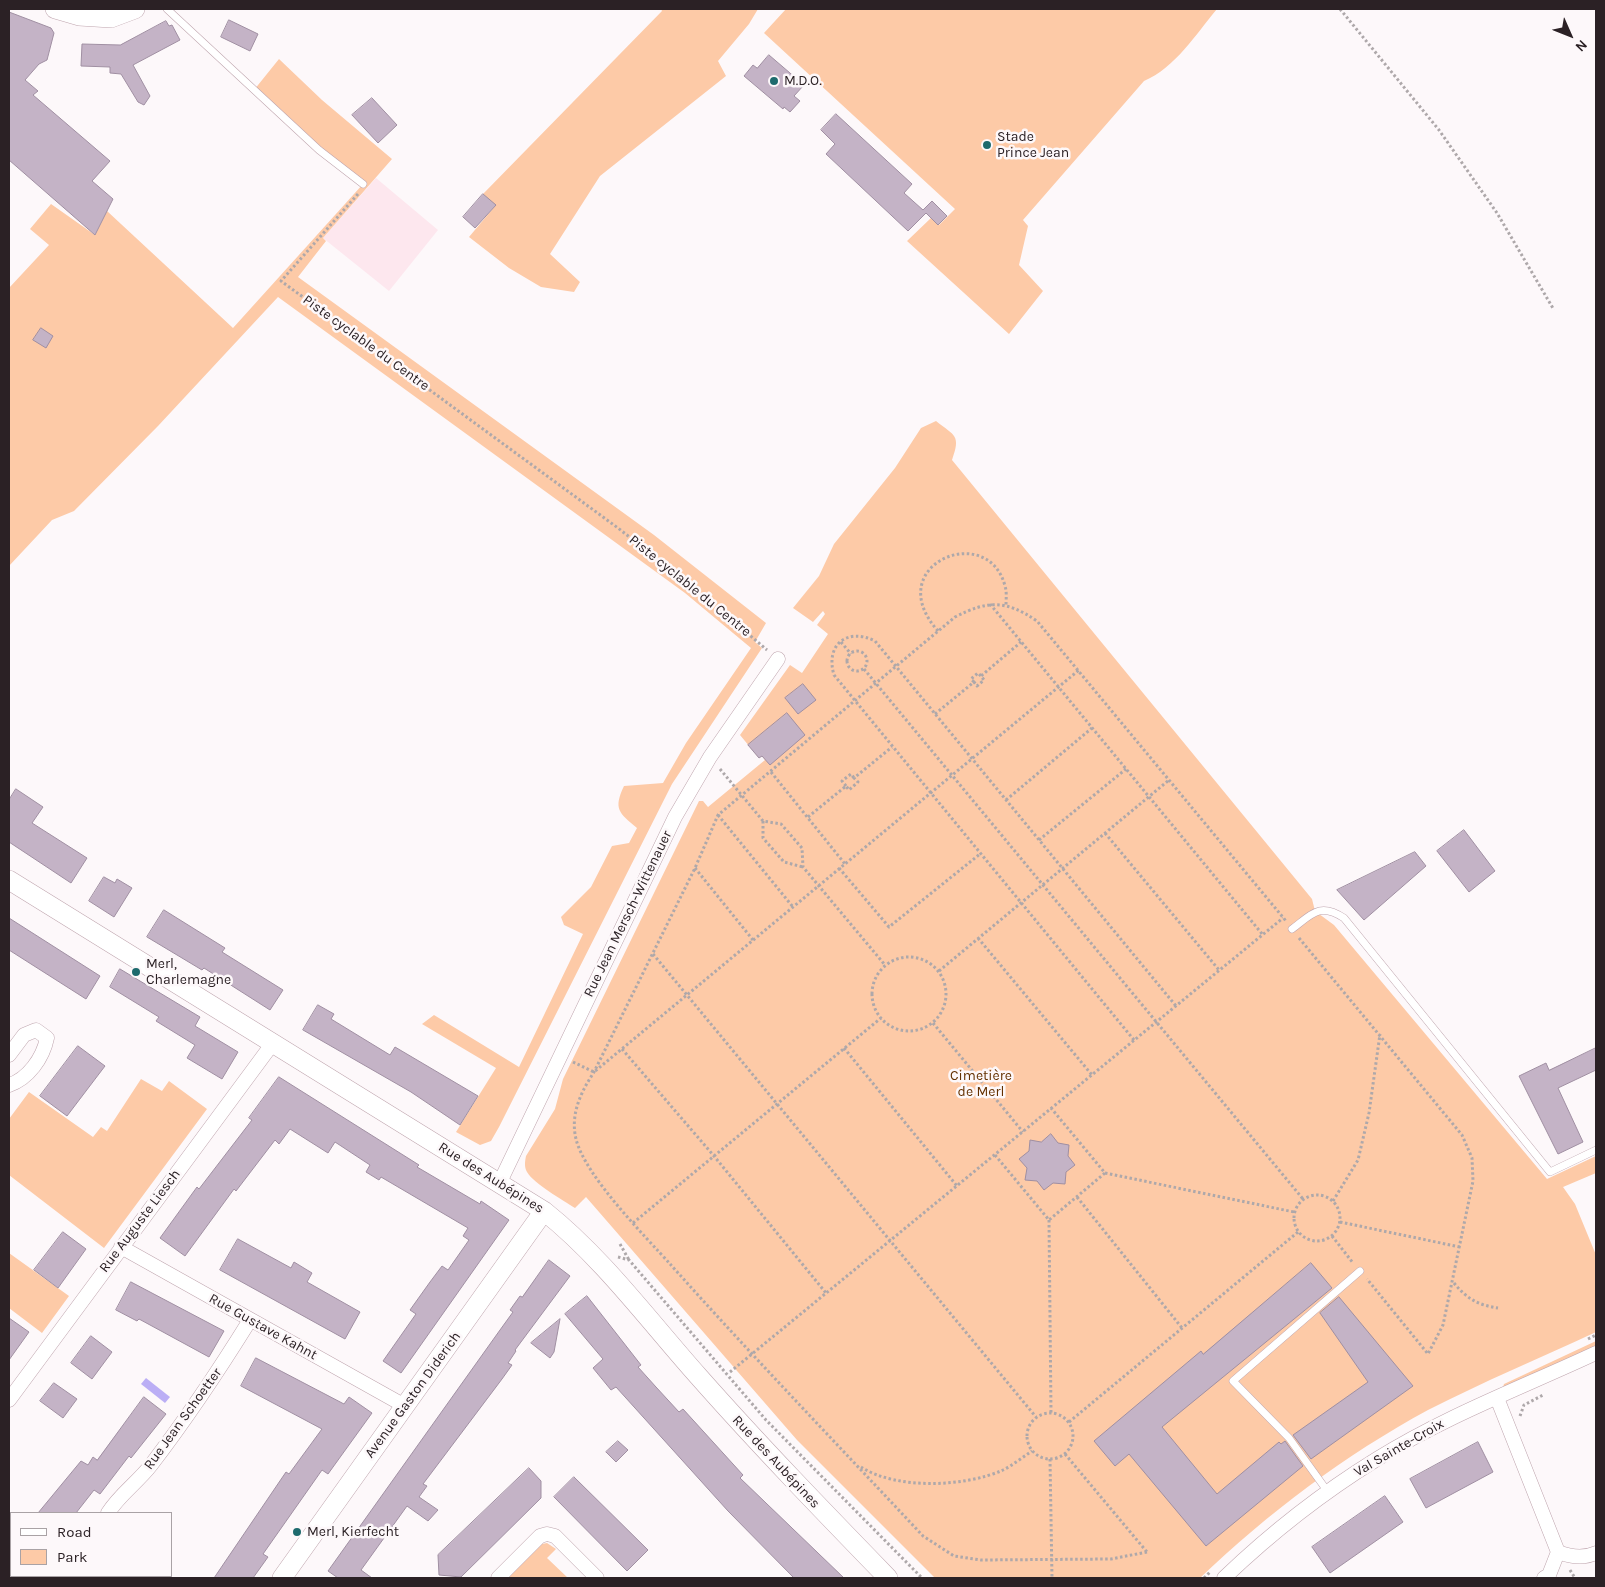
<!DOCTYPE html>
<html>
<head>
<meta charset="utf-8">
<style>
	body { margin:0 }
	#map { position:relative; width:1605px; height:1587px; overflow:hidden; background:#fdf8fa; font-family:Karla,sans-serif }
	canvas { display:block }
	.frame { position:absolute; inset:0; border:10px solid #2b2125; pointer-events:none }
	.legend { position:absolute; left:10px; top:1512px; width:162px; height:65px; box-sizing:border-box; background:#fdf8fa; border:1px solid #a9a2a5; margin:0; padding:6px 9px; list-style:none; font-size:15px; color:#2b2125 }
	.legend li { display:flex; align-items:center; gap:10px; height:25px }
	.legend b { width:25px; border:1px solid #a9a2a5 }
	.north { position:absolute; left:1545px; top:10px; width:50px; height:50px; -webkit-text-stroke:4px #fdf8fa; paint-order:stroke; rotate:134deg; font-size:14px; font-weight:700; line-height:20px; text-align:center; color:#2b2125 }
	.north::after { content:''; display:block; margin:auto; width:18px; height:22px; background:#2b2125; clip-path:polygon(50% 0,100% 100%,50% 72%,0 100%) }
</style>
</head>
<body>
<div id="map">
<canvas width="1605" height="1587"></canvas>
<div class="frame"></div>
<ul class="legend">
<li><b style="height:6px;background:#fff"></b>Road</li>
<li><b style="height:14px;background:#fdcaa7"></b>Park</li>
</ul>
<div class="north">N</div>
</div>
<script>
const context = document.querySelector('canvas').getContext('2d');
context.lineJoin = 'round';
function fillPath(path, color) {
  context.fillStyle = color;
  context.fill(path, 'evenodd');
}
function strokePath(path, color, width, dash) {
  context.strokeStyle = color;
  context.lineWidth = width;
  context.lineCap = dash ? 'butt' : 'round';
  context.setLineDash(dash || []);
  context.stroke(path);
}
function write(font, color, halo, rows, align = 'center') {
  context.font = font + ' Karla,sans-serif';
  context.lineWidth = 5;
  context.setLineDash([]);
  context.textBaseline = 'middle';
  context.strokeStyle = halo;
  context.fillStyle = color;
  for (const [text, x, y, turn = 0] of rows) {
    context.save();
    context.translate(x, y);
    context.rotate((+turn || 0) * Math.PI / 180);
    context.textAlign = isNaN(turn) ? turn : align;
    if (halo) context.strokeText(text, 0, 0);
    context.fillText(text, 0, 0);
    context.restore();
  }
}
const built = new Path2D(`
	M376 178 438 230 389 291 323 238Z`);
const green = new Path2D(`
	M661 9H758L749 24 718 61 726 76 600 176 550 254 580 282 574 292 541 287 509 268 469 237 495 206 483 194 662 11Z
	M786 9H1217C1196 34 1175 68 1144 81L1023 220 1028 226 1019 265 1043 291 1009 334 907 241 931 218 939 225 955 209 764 33Z
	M279 59 322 100 392 159 323 238 326 241 298 277 654 535 766 623 755 642 762 648 672 784 499 1127 491 1141 480 1145 456 1132 496 1068 422 1024 434 1015 519 1067 583 934 564 925 561 917 591 887 612 846 629 843 637 828C619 813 613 809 624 786L663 783 686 743 751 648 685 593 278 297 158 426 74 511 52 520 9 566V288L49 245 30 229 51 204 95 235 107 211 233 328 363 184 254 90Z
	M936 421C955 436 961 435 952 460L1312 899 1315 911 1334 925 1547 1179 1596 1156V1173L1563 1187 1575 1204 1596 1255V1332C1540 1358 1483 1382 1428 1410 1345 1455 1268 1513 1200 1578H935L797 1440 586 1197 575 1208C563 1200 534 1184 527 1172 524 1167 525 1161 526 1156L555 1109 563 1079 699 801H703L708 807 765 760 762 756 759 758 740 735 790 665 802 673 828 634 817 625 825 614 823 611 813 622 793 608 819 576 834 544 895 468 921 428Z
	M141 1079 162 1091 169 1081 207 1109 104 1248 9 1175V1119L29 1092 93 1137 101 1127 107 1131Z
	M9 1253 69 1296 42 1333 9 1308Z
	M1596 1341V1348L1503 1387 1504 1384Z
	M547 1543 556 1549 547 1558 568 1578H508L542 1544Z`);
const water = new Path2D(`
	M146 1378 170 1397 165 1403 141 1384Z`);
const building = new Path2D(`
	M9 12 51 28 54 33 47 60 39 64 25 80 38 91 33 95 110 161 92 181 113 199 95 235 9 160Z
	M229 20 258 34 250 51 221 37Z
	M166 21 169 26 172 25 180 40 133 65 150 96 144 105 138 102 121 74 110 73V67L81 66 82 44 120 45Z
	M769 55 804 85 794 96 800 101 790 112 784 107 783 109 744 76 753 65 757 68Z
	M372 98 397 125 378 143 352 115Z
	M836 114 912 184 904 193 923 210 932 201 947 216 938 225 926 213 908 231 826 154 835 144 821 130Z
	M483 194 496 205 475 228 463 217Z
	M41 328 53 336 46 348 33 340Z
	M803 684 816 700 798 714 785 698Z
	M787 713 805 735 770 765 762 756 759 758 748 745Z
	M16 789 43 807 32 823 87 858 71 883 9 842V800Z
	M1464 830 1495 871 1469 892 1437 851Z
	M1415 852 1426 866 1364 920 1337 890Z
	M104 877 115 883 117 879 132 888 114 917 89 901Z
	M164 910 225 948 222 952 283 990 270 1010 204 968 202 970 147 937Z
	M9 918 100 976 86 999 9 950Z
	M120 969 200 1017 195 1026 238 1052 222 1079 187 1058 195 1045 156 1021 159 1017 110 987Z
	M318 1005 334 1014 331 1019 390 1055 395 1047 478 1096 460 1125 411 1092 303 1030Z
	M78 1046 105 1066 67 1116 40 1096Z
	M1596 1048V1070L1558 1088 1583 1142 1558 1154 1519 1076 1546 1063 1549 1070Z
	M279 1077 419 1165 417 1167 480 1204 481 1201 509 1220 401 1373 383 1361 416 1314 410 1310 430 1282 442 1266 448 1270 469 1240 463 1236 468 1228 381 1177 379 1180 366 1172 370 1165 335 1142 328 1153 290 1129 279 1144 275 1140 236 1191 234 1189 185 1256 160 1238 197 1187 199 1189 252 1120 249 1118Z
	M1051 1134 1058 1143 1069 1145 1068 1156 1075 1165 1066 1172 1065 1184 1053 1183 1044 1190 1037 1181 1025 1180 1027 1168 1019 1159 1029 1151 1030 1140 1041 1142Z
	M63 1232 86 1249 58 1288 34 1270Z
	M238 1239 291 1268 294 1262 312 1273 307 1282 360 1312 345 1339 220 1270Z
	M549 1260 570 1276 515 1350 516 1351 508 1363 512 1365 502 1379 423 1484 427 1486 419 1497 438 1510 428 1521 407 1506 361 1570 372 1578H338L328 1571 500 1330 513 1312 510 1310 520 1296 522 1297Z
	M1311 1263 1332 1288 1162 1427 1217 1494 1279 1442 1281 1444 1285 1441 1303 1466 1206 1546 1129 1454 1115 1466 1094 1441 1201 1351 1203 1354Z
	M131 1282 224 1331 209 1357 139 1319 137 1321 116 1310Z
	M587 1296 641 1365 638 1367 656 1387 679 1412 683 1409 743 1475 740 1478 844 1578H794L728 1511 616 1387 611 1390 593 1368 603 1359 565 1314Z
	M1339 1297 1413 1386 1311 1459 1293 1435 1368 1382 1320 1313Z
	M9 1318 29 1332 9 1360Z
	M560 1319 554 1352 550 1358 531 1343Z
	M91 1336 112 1352 92 1379 71 1363Z
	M256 1358 344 1404 349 1397 372 1413 328 1474 322 1470 263 1554 268 1557 253 1578H214L286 1472 289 1474 322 1429 241 1386Z
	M54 1383 77 1399 63 1418 40 1401Z
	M144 1397 166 1414 131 1458 129 1456 100 1494 94 1490 76 1513H38L81 1461 88 1465 93 1457 97 1460Z
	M618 1441 628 1450 616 1462 606 1452Z
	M1478 1442 1493 1472 1426 1508 1410 1479Z
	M529 1468 541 1481V1498L461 1577 439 1575 438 1555Z
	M574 1477 648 1550 627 1571 554 1497Z
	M1385 1496 1403 1522 1330 1573 1312 1547Z`);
const path = new Path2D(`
	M1340 9 1439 130 1497 213 1554 310
	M358 194 281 281 618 528 698 591 767 650
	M990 604 1263 935
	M938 631C879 565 988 520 1005 586 1007 592 1006 599 1006 605
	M841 642 851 654
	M847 661a10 10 0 1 1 20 0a10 10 0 1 1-20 0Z
	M864 669 1303 1199
	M974 682 971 679 978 673 981 676
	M935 714 974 682 977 686 984 680 981 676 1021 642
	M720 769 763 821 781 824 802 848 803 867 885 965
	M771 772 845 864
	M846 786 842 781 851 774 854 778
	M1006 800 1092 728
	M718 815 793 907
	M808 817 846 786 849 790 858 782 854 778 892 747
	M763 821V838L784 862 803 867
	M1105 833 1219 970
	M1039 840 1126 769
	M695 868 753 940
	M839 868 889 927 980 854
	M978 938 1092 1075
	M1299 938 1462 1135 1472 1158 1473 1181 1443 1325 1428 1354 1367 1279
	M653 954 1036 1417
	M872 994a37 37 0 1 1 74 0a37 37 0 1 1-74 0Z
	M939 971 1169 780
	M933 1023 1023 1132
	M1134 1040 834 675C825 645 847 627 875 641L1176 1006
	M844 1048 957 1186
	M622 1049 714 1156 826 1293
	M573 1062 594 1072 1079 670
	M995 1155 1049 1220 1105 1173 1051 1108
	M1105 1173 1294 1212
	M1294 1218a23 23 0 1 1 46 0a23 23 0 1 1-46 0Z
	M1077 1197 1182 1328
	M1333 1201 1358 1160 1369 1113 1380 1034
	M1049 1220 1051 1413
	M1340 1222 1460 1247
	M633 1223 881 1018
	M1332 1236 1353 1263
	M620 1244 629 1260
	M618 1257 629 1260 766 1420 922 1578
	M1454 1283C1467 1299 1478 1305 1498 1308
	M1588 1339 1596 1335
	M730 1372 1283 918
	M1027 1436a23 23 0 1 1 46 0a23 23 0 1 1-46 0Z
	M1520 1416 1524 1405 1543 1395
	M1069 1422 1298 1232
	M1065 1454 1147 1552
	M1050 1459 1052 1578
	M861 1467C897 1490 965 1487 1003 1470 1013 1465 1023 1457 1032 1451
	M1147 1552 1111 1559 981 1560 954 1556 923 1536C839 1446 753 1357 671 1265 645 1236 585 1176 576 1139 570 1114 581 1092 594 1072L695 868 718 815 955 617C988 600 1006 600 1037 621L1286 921
	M1570 1570 1575 1578
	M1204 1578 1210 1572`);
const lane = new Path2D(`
	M167 9 319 150 363 184
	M1292 929C1312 914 1320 902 1344 918L1550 1172 1596 1150
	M1328 1492 1289 1438 1233 1381 1360 1271`);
const street = new Path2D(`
	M9 1055 24 1035 36 1030 47 1038C43 1058 28 1079 9 1085
	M500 1182 675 817 710 757 778 659
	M121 1247 405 1406
	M1497 1398 1558 1552C1571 1557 1583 1559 1596 1553
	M9 1400 273 1043
	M108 1513C119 1495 138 1482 151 1465 187 1418 219 1370 250 1320
	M51 1578 53 1576
	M498 1578 540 1536 547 1534 555 1536 597 1578
	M1224 1578C1270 1534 1322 1493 1377 1459 1446 1416 1523 1387 1596 1353
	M1544 1578 1549 1575 1558 1552`);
const secondary = new Path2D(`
	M55 9 79 16 111 18 135 9
	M9 880 544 1211C603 1258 649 1321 699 1377 760 1446 824 1512 888 1578
	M282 1578 544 1211`);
const markers = [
	[774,81,5,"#1d6a6d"],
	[987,145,5,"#1d6a6d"],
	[136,972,5,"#1d6a6d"],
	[297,1532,5,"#1d6a6d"]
];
const poiNames = [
	["M.D.O.",784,81],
	["Stade",997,137],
	["Prince Jean",997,153],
	["Merl,",146,964],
	["Charlemagne",146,980],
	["Merl, Kierfecht",307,1532]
];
const streetNames = [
	["Piste cyclable du Centre",366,343,36],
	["Piste cyclable du Centre",690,586,39],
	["Rue Jean Mersch-Wittenauer",628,914,-64],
	["Rue des Aubépines",491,1178,32],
	["Rue Auguste Liesch",140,1221,-53],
	["Rue Gustave Kahnt",263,1327,29],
	["Avenue Gaston Diderich",413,1395,-54],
	["Rue Jean Schoetter",183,1419,-54],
	["Val Sainte-Croix",1399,1448,-30],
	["Rue des Aubépines",776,1462,47]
];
const parkNames = [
	["Cimetière",981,1076],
	["de Merl",981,1092]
];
fillPath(built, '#fde7ee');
fillPath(green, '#fdcaa7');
fillPath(water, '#bbaef5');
fillPath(building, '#c4b3c6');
strokePath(building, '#a08fa2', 1);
strokePath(lane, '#bfa5ae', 8);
strokePath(street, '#bfa5ae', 15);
strokePath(secondary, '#bfa5ae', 20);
strokePath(path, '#aea8aa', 3, [2.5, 2.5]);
strokePath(lane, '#fff', 7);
strokePath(street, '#fff', 14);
strokePath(secondary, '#fff', 19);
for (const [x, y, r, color] of markers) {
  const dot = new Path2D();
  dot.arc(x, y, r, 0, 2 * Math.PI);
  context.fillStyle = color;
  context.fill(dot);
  strokePath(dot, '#fdf8fa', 2);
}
write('14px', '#2b2125', '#fdf8fa', poiNames, 'left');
write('14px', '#2b2125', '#fdf8fa', streetNames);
write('14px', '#643100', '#fdf8fa', parkNames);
</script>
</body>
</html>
